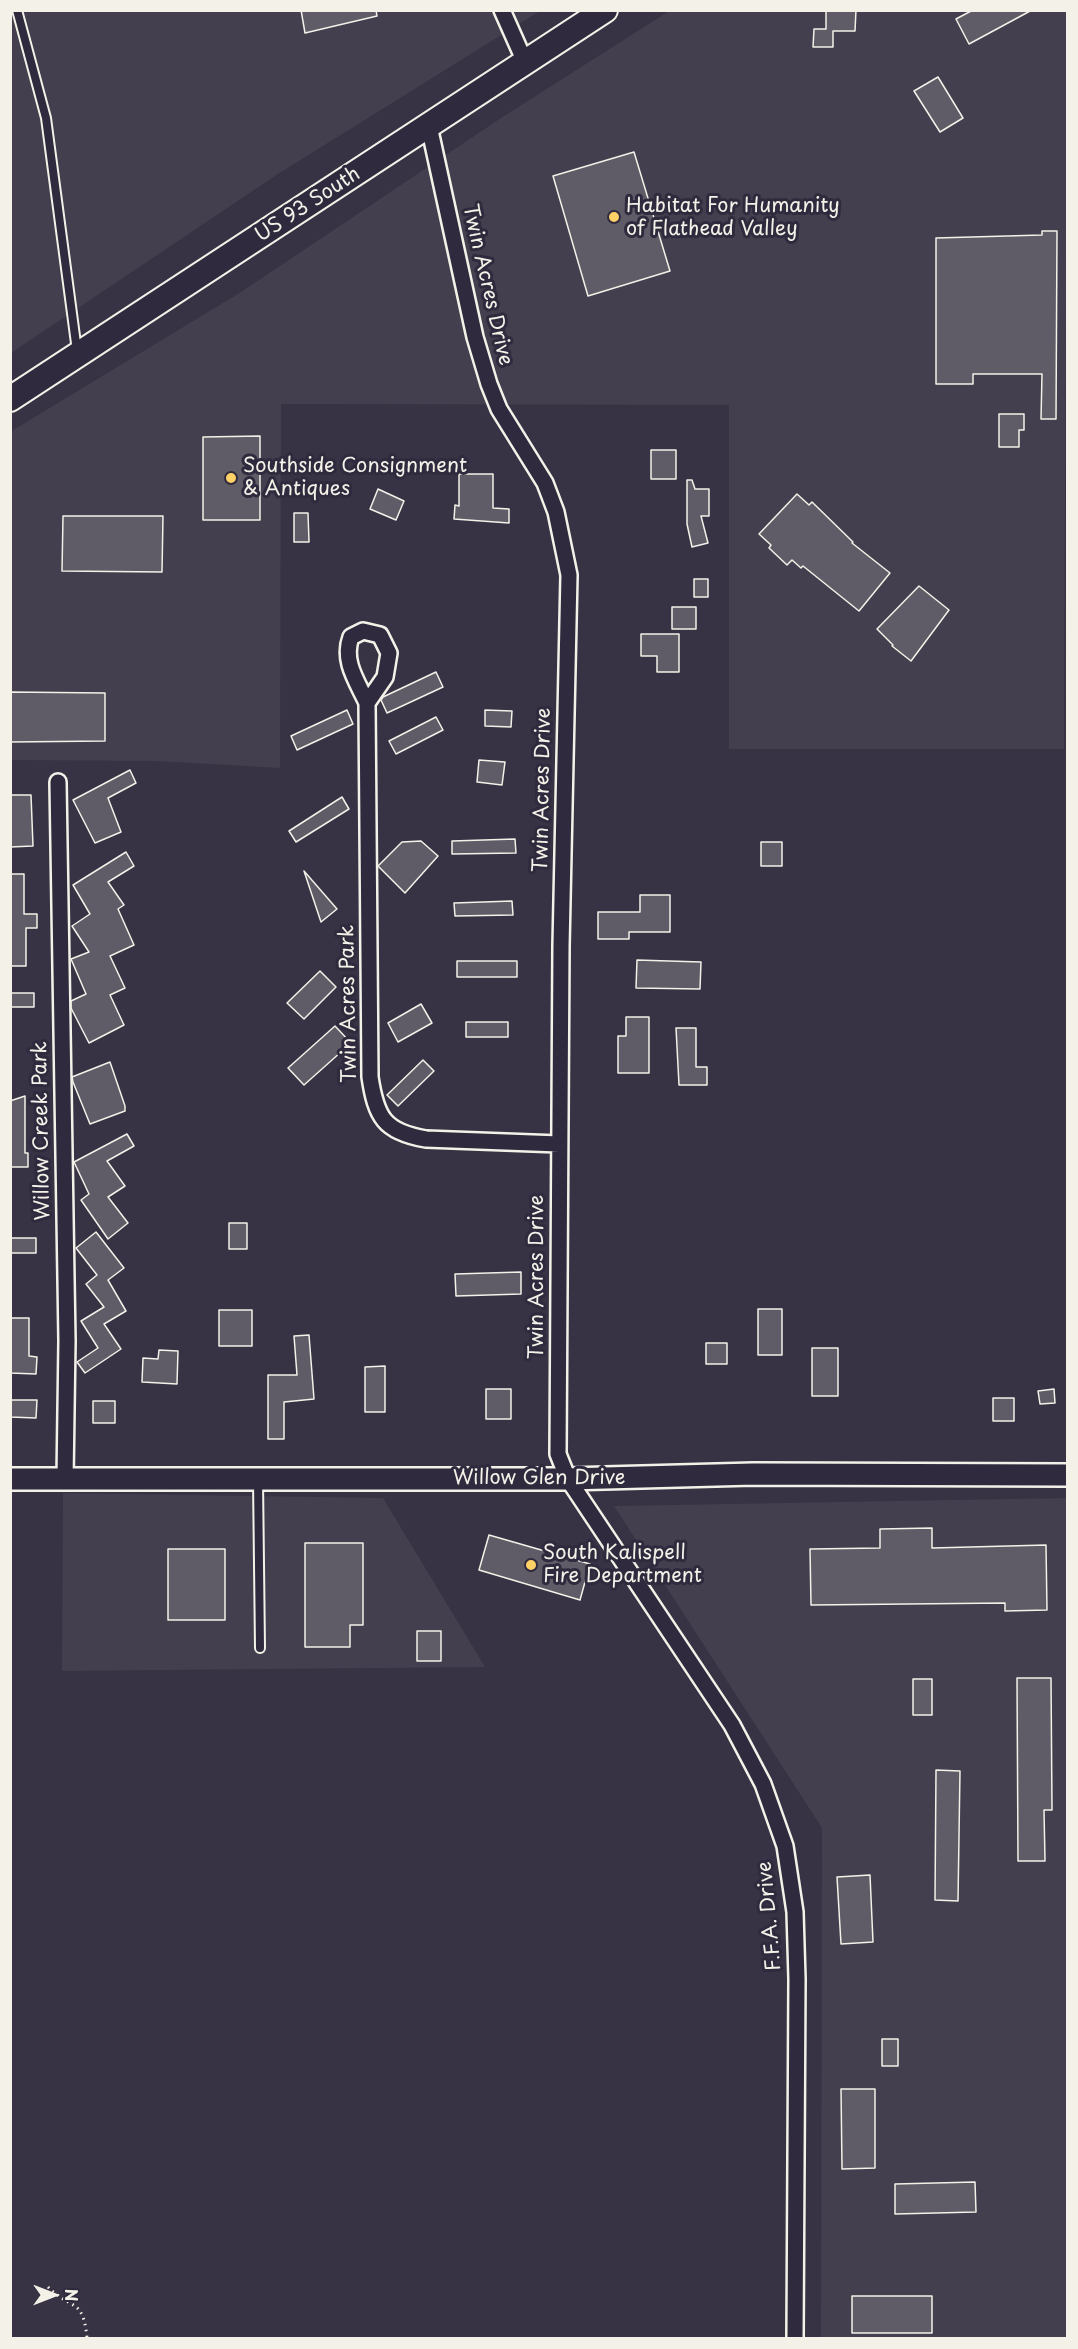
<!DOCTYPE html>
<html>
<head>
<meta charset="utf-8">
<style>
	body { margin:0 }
	#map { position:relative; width:1078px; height:2349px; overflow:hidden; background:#373244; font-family:"Playpen Sans",sans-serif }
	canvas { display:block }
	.frame { position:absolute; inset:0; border:12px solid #f4f1e8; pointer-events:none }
	.north { position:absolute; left:24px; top:2265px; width:60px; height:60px; -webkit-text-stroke:4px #2f2a3d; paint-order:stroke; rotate:90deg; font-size:16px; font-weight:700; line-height:24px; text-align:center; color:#f4f1e8 }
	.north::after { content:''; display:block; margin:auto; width:21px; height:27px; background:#f4f1e8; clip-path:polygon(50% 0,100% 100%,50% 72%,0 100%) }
</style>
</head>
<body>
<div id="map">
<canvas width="1078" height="2349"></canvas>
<div class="frame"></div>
<div class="north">N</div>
</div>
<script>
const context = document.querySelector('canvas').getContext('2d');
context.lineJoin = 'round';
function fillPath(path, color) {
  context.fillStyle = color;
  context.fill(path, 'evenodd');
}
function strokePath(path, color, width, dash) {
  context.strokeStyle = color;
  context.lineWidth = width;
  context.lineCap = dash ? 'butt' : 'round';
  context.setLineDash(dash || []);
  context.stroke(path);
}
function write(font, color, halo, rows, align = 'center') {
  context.font = font + ' "Playpen Sans",sans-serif';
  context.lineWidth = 6;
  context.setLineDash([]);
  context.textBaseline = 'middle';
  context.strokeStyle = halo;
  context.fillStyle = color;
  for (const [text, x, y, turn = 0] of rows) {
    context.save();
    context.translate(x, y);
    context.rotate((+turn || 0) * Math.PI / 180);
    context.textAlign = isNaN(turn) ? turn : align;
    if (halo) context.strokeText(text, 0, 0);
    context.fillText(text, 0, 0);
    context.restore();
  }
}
const built = new Path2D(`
	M11 11H540L278 174 11 353Z
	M669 11H1067L1064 749H729V405L281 404 280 768 157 761 11 760 10 432 241 292 504 116Z
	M63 1493 383 1498 485 1667 62 1671Z
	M1067 1498V2338H821L822 1828 614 1506Z`);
const building = new Path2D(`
	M301 10H376L377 16 305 33Z
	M826 10H856L855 31H833V47H813L814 29H826Z
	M973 10H1032L969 44 956 19Z
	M938 77 963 118 940 132 914 91Z
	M634 152 670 271 588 296 553 176Z
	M1042 231H1057L1056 419H1041L1042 374H973V384H936V238L1042 235Z
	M999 414H1024V430H1019V447H999Z
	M260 436V520H203V437Z
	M651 450H676V479H651Z
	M459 474H493V508L509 509V523L454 519 455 505 459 506Z
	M687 480H692L695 489H709V516H701L708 543 692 547 687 524Z
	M378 489 404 501 396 520 370 509Z
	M797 494 809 505 812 502 853 542 852 543 890 573 859 611 803 566 801 568 792 560 787 565 769 548 771 545 759 534Z
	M294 513H308L309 542H294Z
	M63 516H163L162 572 62 571Z
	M694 579H708V597H694Z
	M919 586 949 610 911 661 892 646 893 645 877 629Z
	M672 607H696V629H672Z
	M641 634H679V672H657V656H641Z
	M436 672 443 687 387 713 381 700 383 697Z
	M10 692 105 693V741L10 742Z
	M347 710 353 724 297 750 291 736Z
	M485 710 512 711 511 727 485 726Z
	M436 717 443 730 396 754 389 741Z
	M479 760 505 762 502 785 477 782Z
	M130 770 136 783 108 798 121 832 95 843 73 800Z
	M10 795H31L33 846 10 847Z
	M342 797 349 809 296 842 289 831Z
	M515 839 516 853 452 854V841Z
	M421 841 438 856 405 893 378 866 402 842Z
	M761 842H782V866H761Z
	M126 852 134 866 108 882 124 905 118 909 134 945 110 956 125 988 110 995 124 1025 89 1043 71 1008V1001L86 994 71 959 89 952 72 926 90 914 73 885Z
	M304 871 337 909 321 922Z
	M10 874H24V914H37V928H26V966H10Z
	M640 895H670V932H629V939H598V912H640Z
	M512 901 513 915 455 916 454 903Z
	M637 960 701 962 700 989 636 988Z
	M457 961H517V977H457Z
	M320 971 336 987 304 1019 287 1003Z
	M10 993H34V1007H10Z
	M421 1004 432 1023 398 1042 388 1023Z
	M626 1017H649V1073H618V1036H626Z
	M466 1022H508V1037H466Z
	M335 1026 351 1043 304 1085 288 1068Z
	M676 1028H696V1067H707V1085H679Z
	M423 1060 434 1071 398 1106 387 1095Z
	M110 1062 125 1106V1111L90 1124 73 1082 72 1077Z
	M25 1096V1153H28V1167H10V1101Z
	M127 1134 134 1146 107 1161 125 1186 108 1197 128 1223 108 1239 81 1200 89 1194 74 1162Z
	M229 1223H247V1249H229Z
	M96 1232 124 1268 108 1280 126 1311 104 1324 121 1349 85 1373 77 1362 98 1348 81 1321 104 1307 86 1284 97 1275 76 1248Z
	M10 1238H36V1253H10Z
	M521 1272V1294L456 1296 455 1274Z
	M758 1309H782V1355H758Z
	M219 1310H252V1346H219Z
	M10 1318H29V1356L37 1357 36 1374 10 1373Z
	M309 1335 314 1399 284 1402V1439H268V1375H297L294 1336Z
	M706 1343H727V1364H706Z
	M812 1348H838V1396H812Z
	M159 1350 178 1351 177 1384 142 1382 143 1358 158 1359Z
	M385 1366V1412H365V1367Z
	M486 1389H511V1419H486Z
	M1054 1389 1055 1403 1040 1404 1038 1391Z
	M993 1398H1014V1421H993Z
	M10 1400H37L36 1418 10 1417Z
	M93 1401H115V1423H93Z
	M932 1528V1548L1046 1545 1047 1610 1005 1611V1603L811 1605 810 1549 880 1548V1529Z
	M489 1535 590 1564 580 1600 479 1570Z
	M305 1543H363V1625H350V1647H305Z
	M168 1549H225V1620H168Z
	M417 1631H441V1661H417Z
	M1017 1678H1051L1052 1810H1044L1045 1861H1018Z
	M913 1679H932V1715H913Z
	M936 1770 960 1771 958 1901 935 1900Z
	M870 1875 873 1942 841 1944 837 1877Z
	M882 2039H898V2066H882Z
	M841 2089H875V2168L842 2169Z
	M975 2182 976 2212 895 2214V2184Z
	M852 2296H932V2333H852Z`);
const path = new Path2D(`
	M48 2287C72 2311 83 2297 87 2338`);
const service = new Path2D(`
	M17 10 46 118 77 351
	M258 1480 260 1648`);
const minor = new Path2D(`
	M502 10 525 62
	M429 126 475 337 489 384 499 409 545 483 556 512 569 575 561 946 558 1454 568 1479 732 1725 763 1784 785 1846 795 1912 797 1979 795 2338
	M367 703C357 681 342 661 351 637L363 631 380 635 389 653 385 677 367 703 370 1077C376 1117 384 1132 426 1139L559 1144
	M58 782 67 1341 65 1479`);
const secondary = new Path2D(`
	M10 1479H568L753 1474 1068 1475`);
const primary = new Path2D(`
	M10 399 605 10`);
const markers = [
	[614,217,6,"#ffd166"],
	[231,478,6,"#ffd166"],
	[531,1565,6,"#ffd166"]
];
const streetNames = [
	["US 93 South",308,205,-33],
	["Twin Acres Drive",487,285,77],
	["Twin Acres Drive",543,790,-89],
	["Twin Acres Park",349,1004,-91],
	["Willow Creek Park",42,1131,-91],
	["Twin Acres Drive",537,1277,-90],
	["Willow Glen Drive",539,1478],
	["F.F.A. Drive",770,1916,-95]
];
const poiNames = [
	["Habitat For Humanity",626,206],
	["of Flathead Valley",626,229],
	["Southside Consignment",243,466],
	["& Antiques",243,489],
	["South Kalispell",543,1553],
	["Fire Department",543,1576]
];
fillPath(built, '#433f4e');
fillPath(building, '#5f5c67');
strokePath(building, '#f4f1e8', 1.5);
strokePath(service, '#f4f1e8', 12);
strokePath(minor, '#f4f1e8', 20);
strokePath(secondary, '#f4f1e8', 26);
strokePath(primary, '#f4f1e8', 28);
strokePath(path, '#f4f1e8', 3, [1.5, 4.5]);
strokePath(service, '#2f2a3d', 8);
strokePath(minor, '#2f2a3d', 15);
strokePath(secondary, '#2f2a3d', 21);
strokePath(primary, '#2f2a3d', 24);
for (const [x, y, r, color] of markers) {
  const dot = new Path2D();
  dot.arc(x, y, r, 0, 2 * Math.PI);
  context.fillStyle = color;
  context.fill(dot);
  strokePath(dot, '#2f2a3d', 2);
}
write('20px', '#f4f1e8', '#2f2a3d', streetNames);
write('20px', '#f4f1e8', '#2f2a3d', poiNames, 'left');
</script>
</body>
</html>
